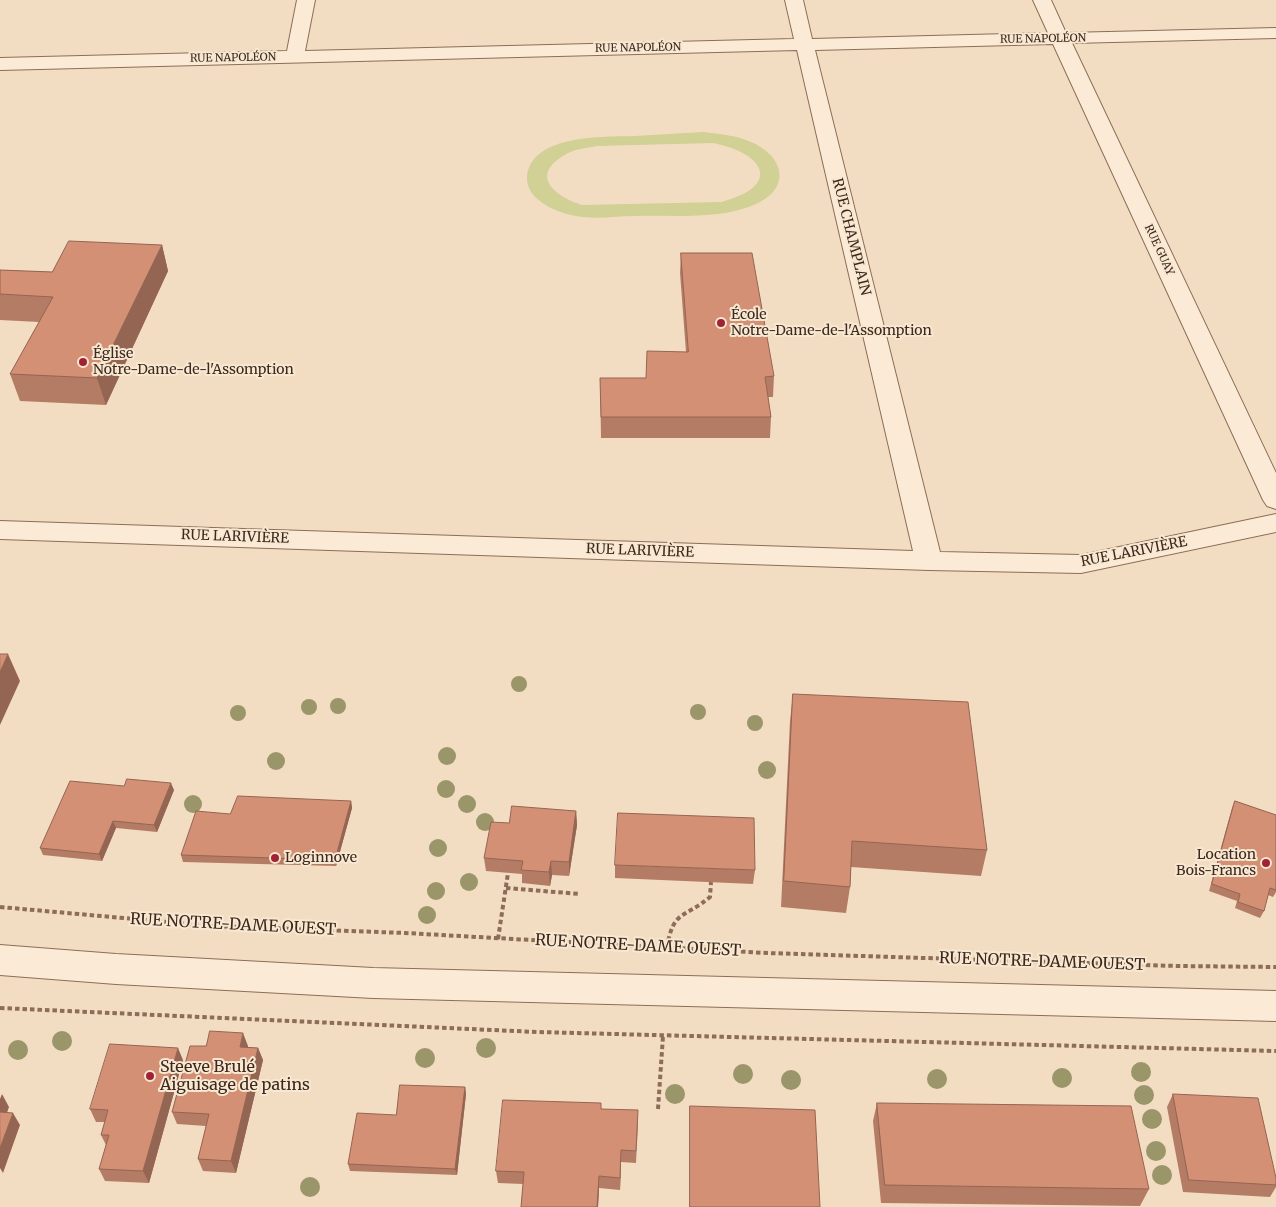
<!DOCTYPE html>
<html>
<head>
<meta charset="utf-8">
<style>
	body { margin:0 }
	canvas { display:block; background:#f2ddc2 }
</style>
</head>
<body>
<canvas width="1276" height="1207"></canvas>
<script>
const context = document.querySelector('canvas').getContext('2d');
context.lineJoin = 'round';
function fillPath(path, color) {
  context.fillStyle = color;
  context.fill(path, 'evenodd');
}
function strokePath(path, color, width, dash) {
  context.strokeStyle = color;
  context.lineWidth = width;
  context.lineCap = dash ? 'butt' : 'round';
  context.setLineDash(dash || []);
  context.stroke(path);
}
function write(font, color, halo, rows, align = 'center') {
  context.font = font + ' Merriweather,serif';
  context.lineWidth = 4;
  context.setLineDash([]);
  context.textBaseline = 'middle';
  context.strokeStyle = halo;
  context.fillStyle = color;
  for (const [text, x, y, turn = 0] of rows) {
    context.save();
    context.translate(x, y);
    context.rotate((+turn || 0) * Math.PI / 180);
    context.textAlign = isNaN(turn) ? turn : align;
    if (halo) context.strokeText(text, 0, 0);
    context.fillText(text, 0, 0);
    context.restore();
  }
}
const green = new Path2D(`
	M703 132C719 134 736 135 751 142 784 156 792 188 756 204 722 220 672 215 636 216 618 216 600 219 583 217 562 215 525 202 527 176 532 134 604 137 635 136 658 135 680 133 703 132ZM713 143C765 153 783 186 721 202L582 205C557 197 529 177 563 156 573 149 586 148 597 146Z`);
const path = new Path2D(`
	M506 888 580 894
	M0 907 213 926 405 933 767 953 1177 966 1276 967
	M498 939 508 873
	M667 948C673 909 684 919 710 897L711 882
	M0 1008 537 1032 1276 1051
	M658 1109 663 1036`);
const minor = new Path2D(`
	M297 0H315L305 51 794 39 785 0H803L812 39 1048 33 1033 0H1051L1066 33 1276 28V38L1072 43 1276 473V509L1267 506 1263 500 1053 44 815 50 940 552 1081 555 1276 514V532L1081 573 929 570 0 539V521L913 551 797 50 0 70V58L287 51Z
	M0 945 116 954 373 968 1276 991V1021L373 998 116 984 0 975Z`);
const trees = [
	[519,684,8],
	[338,706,8],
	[309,707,8],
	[698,712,8],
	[238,713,8],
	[755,723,8],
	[447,756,9],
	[276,761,9],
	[767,770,9],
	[446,789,9],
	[193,804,9],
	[467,804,9],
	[485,822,9],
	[438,848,9],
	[469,882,9],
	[436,891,9],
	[427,915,9],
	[62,1041,10],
	[486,1048,10],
	[18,1050,10],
	[425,1058,10],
	[1141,1072,10],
	[743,1074,10],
	[1062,1078,10],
	[937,1079,10],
	[791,1080,10],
	[675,1094,10],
	[1144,1095,10],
	[1152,1119,10],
	[1156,1151,10],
	[1162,1175,10],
	[310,1187,10]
];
const wall = new Path2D(`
	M162 245 168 271 106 405 20 401 10 374 39 322 0 320V270L52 272Z
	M681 253 774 376 773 397H768L771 417 770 438H601L600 378H646L686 352 680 273Z
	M793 694 987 850 981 876 851 867 850 887 846 913 781 907 790 721Z
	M124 786 174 790 157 832 116 828 102 861 43 855 40 848Z
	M351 801 352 808 336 866 183 862 181 855 230 814Z
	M1235 801 1276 815V892L1273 897 1268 895 1264 911 1260 918 1235 908 1237 901 1209 891 1232 808Z
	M576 811 577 825 569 876 552 875 550 886 522 883V874L486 871 484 858 509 823Z
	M615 865 755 870 753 884 615 878Z
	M206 1046H248V1047L258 1048 263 1060 236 1173 203 1171 198 1159 206 1126 177 1124 172 1112Z
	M183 1060 149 1183 105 1181 99 1169 106 1145 101 1135 105 1122H96L90 1109Z
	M465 1087 466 1094 457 1175 350 1171 348 1164 396 1115Z
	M1173 1094 1276 1178V1187L1270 1197 1183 1192 1167 1107Z
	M601 1103V1109L638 1123 636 1163 621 1162 620 1190 599 1188 598 1207H521L523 1184 498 1183 496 1171Z
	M877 1103 1149 1189 1140 1206 881 1203 873 1121Z`);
const shadedWall = new Path2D(`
	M162 245 168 271 106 405 97 378Z
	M8 654 20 681 0 725V672Z
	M171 783 174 790 157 832 154 825Z
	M351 801 352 808 336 866 335 860Z
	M576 811 577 825 569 876V862Z
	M113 821 116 828 102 861 99 854Z
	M551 861 552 875 550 886 549 872Z
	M243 1033 248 1046 245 1060 240 1047Z
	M178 1048 183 1060 149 1183 143 1171Z
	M258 1048 263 1060 236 1173 231 1161Z
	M465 1087 466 1094 457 1175 455 1169Z
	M2 1094 9 1107 3 1124 0 1119V1099Z
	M13 1113 20 1125 3 1173 0 1168V1148Z
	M621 1150V1162L620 1190V1178Z
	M599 1176V1188L598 1207H597Z`);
const building = new Path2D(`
	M69 241 162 245 97 378 10 374 53 297 0 294V270L52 272Z
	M681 253H752L774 376 765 377 771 417H601L600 378H646L647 351 688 352Z
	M0 654H8L0 672Z
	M793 694 968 702 987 850 852 841 850 887 784 881Z
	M127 779 171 783 154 825 113 821 99 854 40 848 70 781 124 786Z
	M238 796 351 801 335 860 181 855 196 811 230 814Z
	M1235 801 1276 815V890L1270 888 1264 911 1238 902 1240 894 1212 884Z
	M512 806 576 811 569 862 551 861 549 872 521 870 523 861 484 858 491 822 509 823Z
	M618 813 754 818 755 870 615 865Z
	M210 1031 243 1033 240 1047 258 1048 231 1161 198 1159 209 1114 172 1112 190 1046H206Z
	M110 1044 178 1048 143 1171 99 1169 109 1135H101L108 1110 90 1109Z
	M400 1085 465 1087 455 1169 348 1164 357 1113 396 1115Z
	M1173 1094 1258 1098 1276 1178V1185L1189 1180Z
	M503 1100 601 1103V1109L638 1110 636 1151 621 1150 620 1178 599 1176 597 1207H521L524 1172 496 1171Z
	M877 1103 1131 1106 1149 1189 885 1185Z
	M690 1106 815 1110 820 1207H690Z
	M0 1112 13 1113 0 1148Z`);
const markers = [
	[721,323,5,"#a12234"],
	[83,362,5,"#a12234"],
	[275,858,5,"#a12234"],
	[1266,863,5,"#a12234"],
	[150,1076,5,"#a12234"]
];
const farStreetnames = [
	["RUE NAPOLÉON",1043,39,-1],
	["RUE NAPOLÉON",638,48,-1],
	["RUE NAPOLÉON",233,58,-1],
	["RUE GUAY",1159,250,65]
];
const streetNames = [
	["RUE CHAMPLAIN",851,237,76],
	["RUE LARIVIÈRE",235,537,2],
	["RUE LARIVIÈRE",640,551,2],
	["RUE LARIVIÈRE",1134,552,-11]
];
const poiNames = [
	["École",731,315],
	["Notre-Dame-de-l'Assomption",731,331],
	["Église",93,354],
	["Notre-Dame-de-l'Assomption",93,370],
	["Location",1256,855,"right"],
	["Bois-Francs",1256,871,"right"],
	["Loginnove",285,858]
];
const nearStreetnames = [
	["RUE NOTRE-DAME OUEST",233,925,3],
	["RUE NOTRE-DAME OUEST",638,946,3],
	["RUE NOTRE-DAME OUEST",1042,962,2]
];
const nearPoinames = [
	["Steeve Brulé",160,1067],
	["Aiguisage de patins",160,1085]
];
fillPath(green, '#d1d095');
strokePath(minor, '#8d6d57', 2);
strokePath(path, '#8d6d57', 4, [4.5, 3]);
fillPath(minor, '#fbebd6');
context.fillStyle = '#9b956a';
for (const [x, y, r] of trees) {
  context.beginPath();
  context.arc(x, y, r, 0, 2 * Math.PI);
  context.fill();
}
fillPath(wall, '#b57c65');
fillPath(shadedWall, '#946552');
fillPath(building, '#d39075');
strokePath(building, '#946552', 1);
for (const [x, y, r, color] of markers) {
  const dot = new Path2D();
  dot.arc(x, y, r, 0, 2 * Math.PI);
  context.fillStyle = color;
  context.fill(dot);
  strokePath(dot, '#f8e8d2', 2);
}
write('11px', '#3c281d', '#f8e8d2', farStreetnames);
write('14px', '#3c281d', '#f8e8d2', streetNames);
write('14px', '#3c281d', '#f8e8d2', poiNames, 'left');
write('16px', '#3c281d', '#f8e8d2', nearStreetnames);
write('16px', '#3c281d', '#f8e8d2', nearPoinames, 'left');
</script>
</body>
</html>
